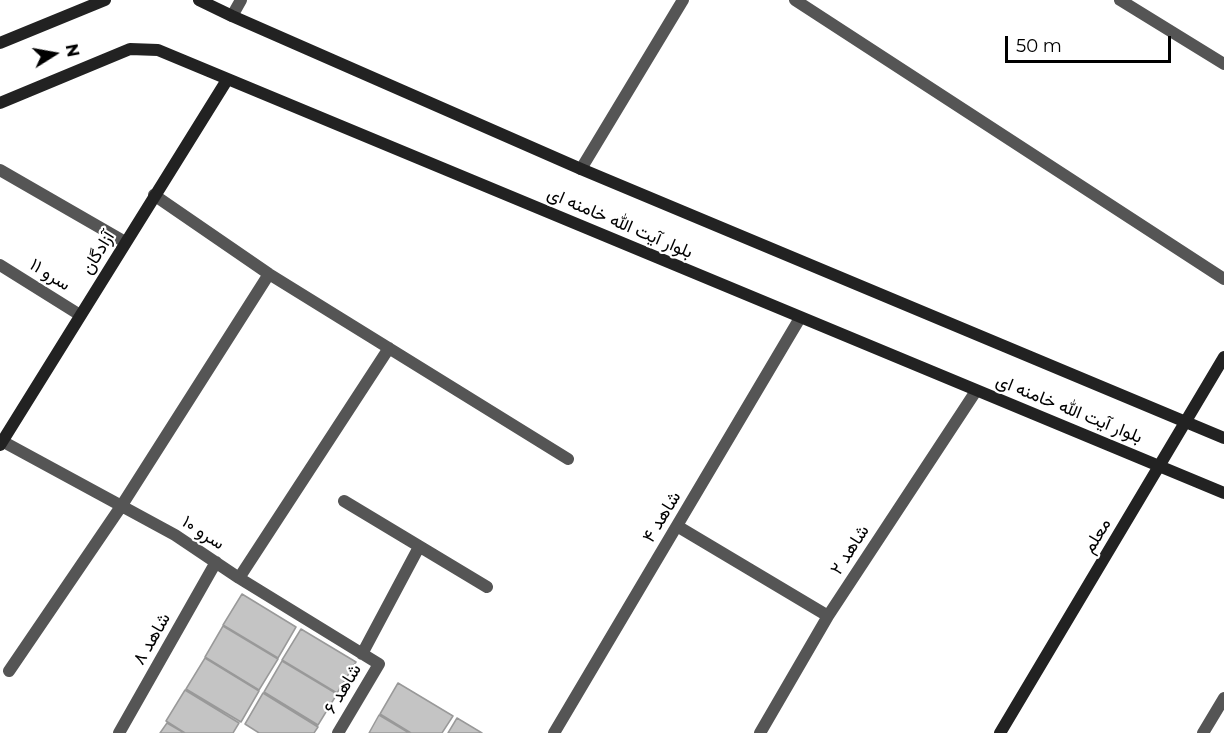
<!DOCTYPE html>
<html>
<head>
<meta charset="utf-8">
<style>
	body { margin:0 }
	#map { position:relative; width:1224px; height:733px; overflow:hidden; background:#fff; font-family:Montserrat,sans-serif }
	canvas { display:block }
	.north { position:absolute; left:24px; top:24px; width:60px; height:60px; -webkit-text-stroke:4px #fff; paint-order:stroke; rotate:79deg; font-size:16px; font-weight:700; line-height:24px; text-align:center; color:#000 }
	.north::after { content:''; display:block; margin:auto; width:21px; height:27px; background:#000; clip-path:polygon(50% 0,100% 100%,50% 72%,0 100%) }
	.scale { position:absolute; left:1005px; top:36px; width:166px; height:27px; box-sizing:border-box; border:3px solid #000; border-top:0; padding-left:8px; font-size:18px; line-height:21px; white-space:nowrap; color:#000; -webkit-text-stroke:4px #fff; paint-order:stroke }
</style>
</head>
<body>
<div id="map">
<canvas width="1224" height="733"></canvas>
<div class="north">N</div>
<div class="scale">50 m</div>
</div>
<script>
const context = document.querySelector('canvas').getContext('2d');
context.lineJoin = 'round';
function fillPath(path, color) {
  context.fillStyle = color;
  context.fill(path, 'evenodd');
}
function strokePath(path, color, width, dash) {
  context.strokeStyle = color;
  context.lineWidth = width;
  context.lineCap = dash ? 'butt' : 'round';
  context.setLineDash(dash || []);
  context.stroke(path);
}
function write(font, color, halo, rows, align = 'center') {
  context.font = font + ' Montserrat,Vazirmatn,sans-serif';
  context.lineWidth = 4.5;
  context.setLineDash([]);
  context.textBaseline = 'middle';
  context.strokeStyle = halo;
  context.fillStyle = color;
  for (const [text, x, y, turn = 0] of rows) {
    context.save();
    context.translate(x, y);
    context.rotate((+turn || 0) * Math.PI / 180);
    context.textAlign = isNaN(turn) ? turn : align;
    if (halo) context.strokeText(text, 0, 0);
    context.fillText(text, 0, 0);
    context.restore();
  }
}
const building = new Path2D(`
	M242 594 296 627 278 658 223 625Z
	M223 626 278 659 259 690 205 657Z
	M301 629 356 662 337 693 282 660Z
	M205 658 259 691 241 722 186 689Z
	M282 661 337 694 318 725 264 692Z
	M398 683 453 716 442 733H411L380 714Z
	M185 690 239 723 233 733H185L166 721Z
	M263 693 318 727 314 733H259L245 724Z
	M379 715 409 733H369Z
	M457 718 482 733H448Z
	M167 723 184 733H160Z`);
const street = new Path2D(`
	M795 0 1224 279
	M1120 0 1224 64
	M232 16 241 0
	M581 169 683 0
	M0 170 125 242
	M154 195 269 274 568 459
	M0 265 80 315
	M0 440 175 535 239 578 379 664 338 733
	M344 501 487 587
	M677 526 828 616
	M239 578 389 348
	M362 654 419 547
	M9 671 122 505 269 274
	M119 733 216 562
	M554 733 800 318
	M760 733 828 616 976 391
	M1203 733 1224 698`);
const secondary = new Path2D(`
	M199 0 232 16 581 169 1224 438
	M0 43 105 0
	M0 103 130 49 158 50 1224 493
	M0 445 227 80
	M1000 733 1224 357`);
const streetNames = [
	["بلوار آیت الله خامنه ای",620,223,23],
	["آزادگان",98,253,-58],
	["سرو ۱۱",50,275,32],
	["بلوار آیت الله خامنه ای",1069,409,22],
	["شاهد ۴",662,517,-59],
	["سرو ۱۰",203,533,33],
	["معلم",1097,536,-59],
	["شاهد ۲",850,550,-57],
	["شاهد ۸",152,639,-60],
	["شاهد ۶",343,689,-59]
];
fillPath(building, '#c4c4c4');
strokePath(building, '#999', 1.5);
strokePath(street, '#555', 12);
strokePath(secondary, '#222', 12);
write('18px', '#000', '#fff', streetNames);
</script>
</body>
</html>
